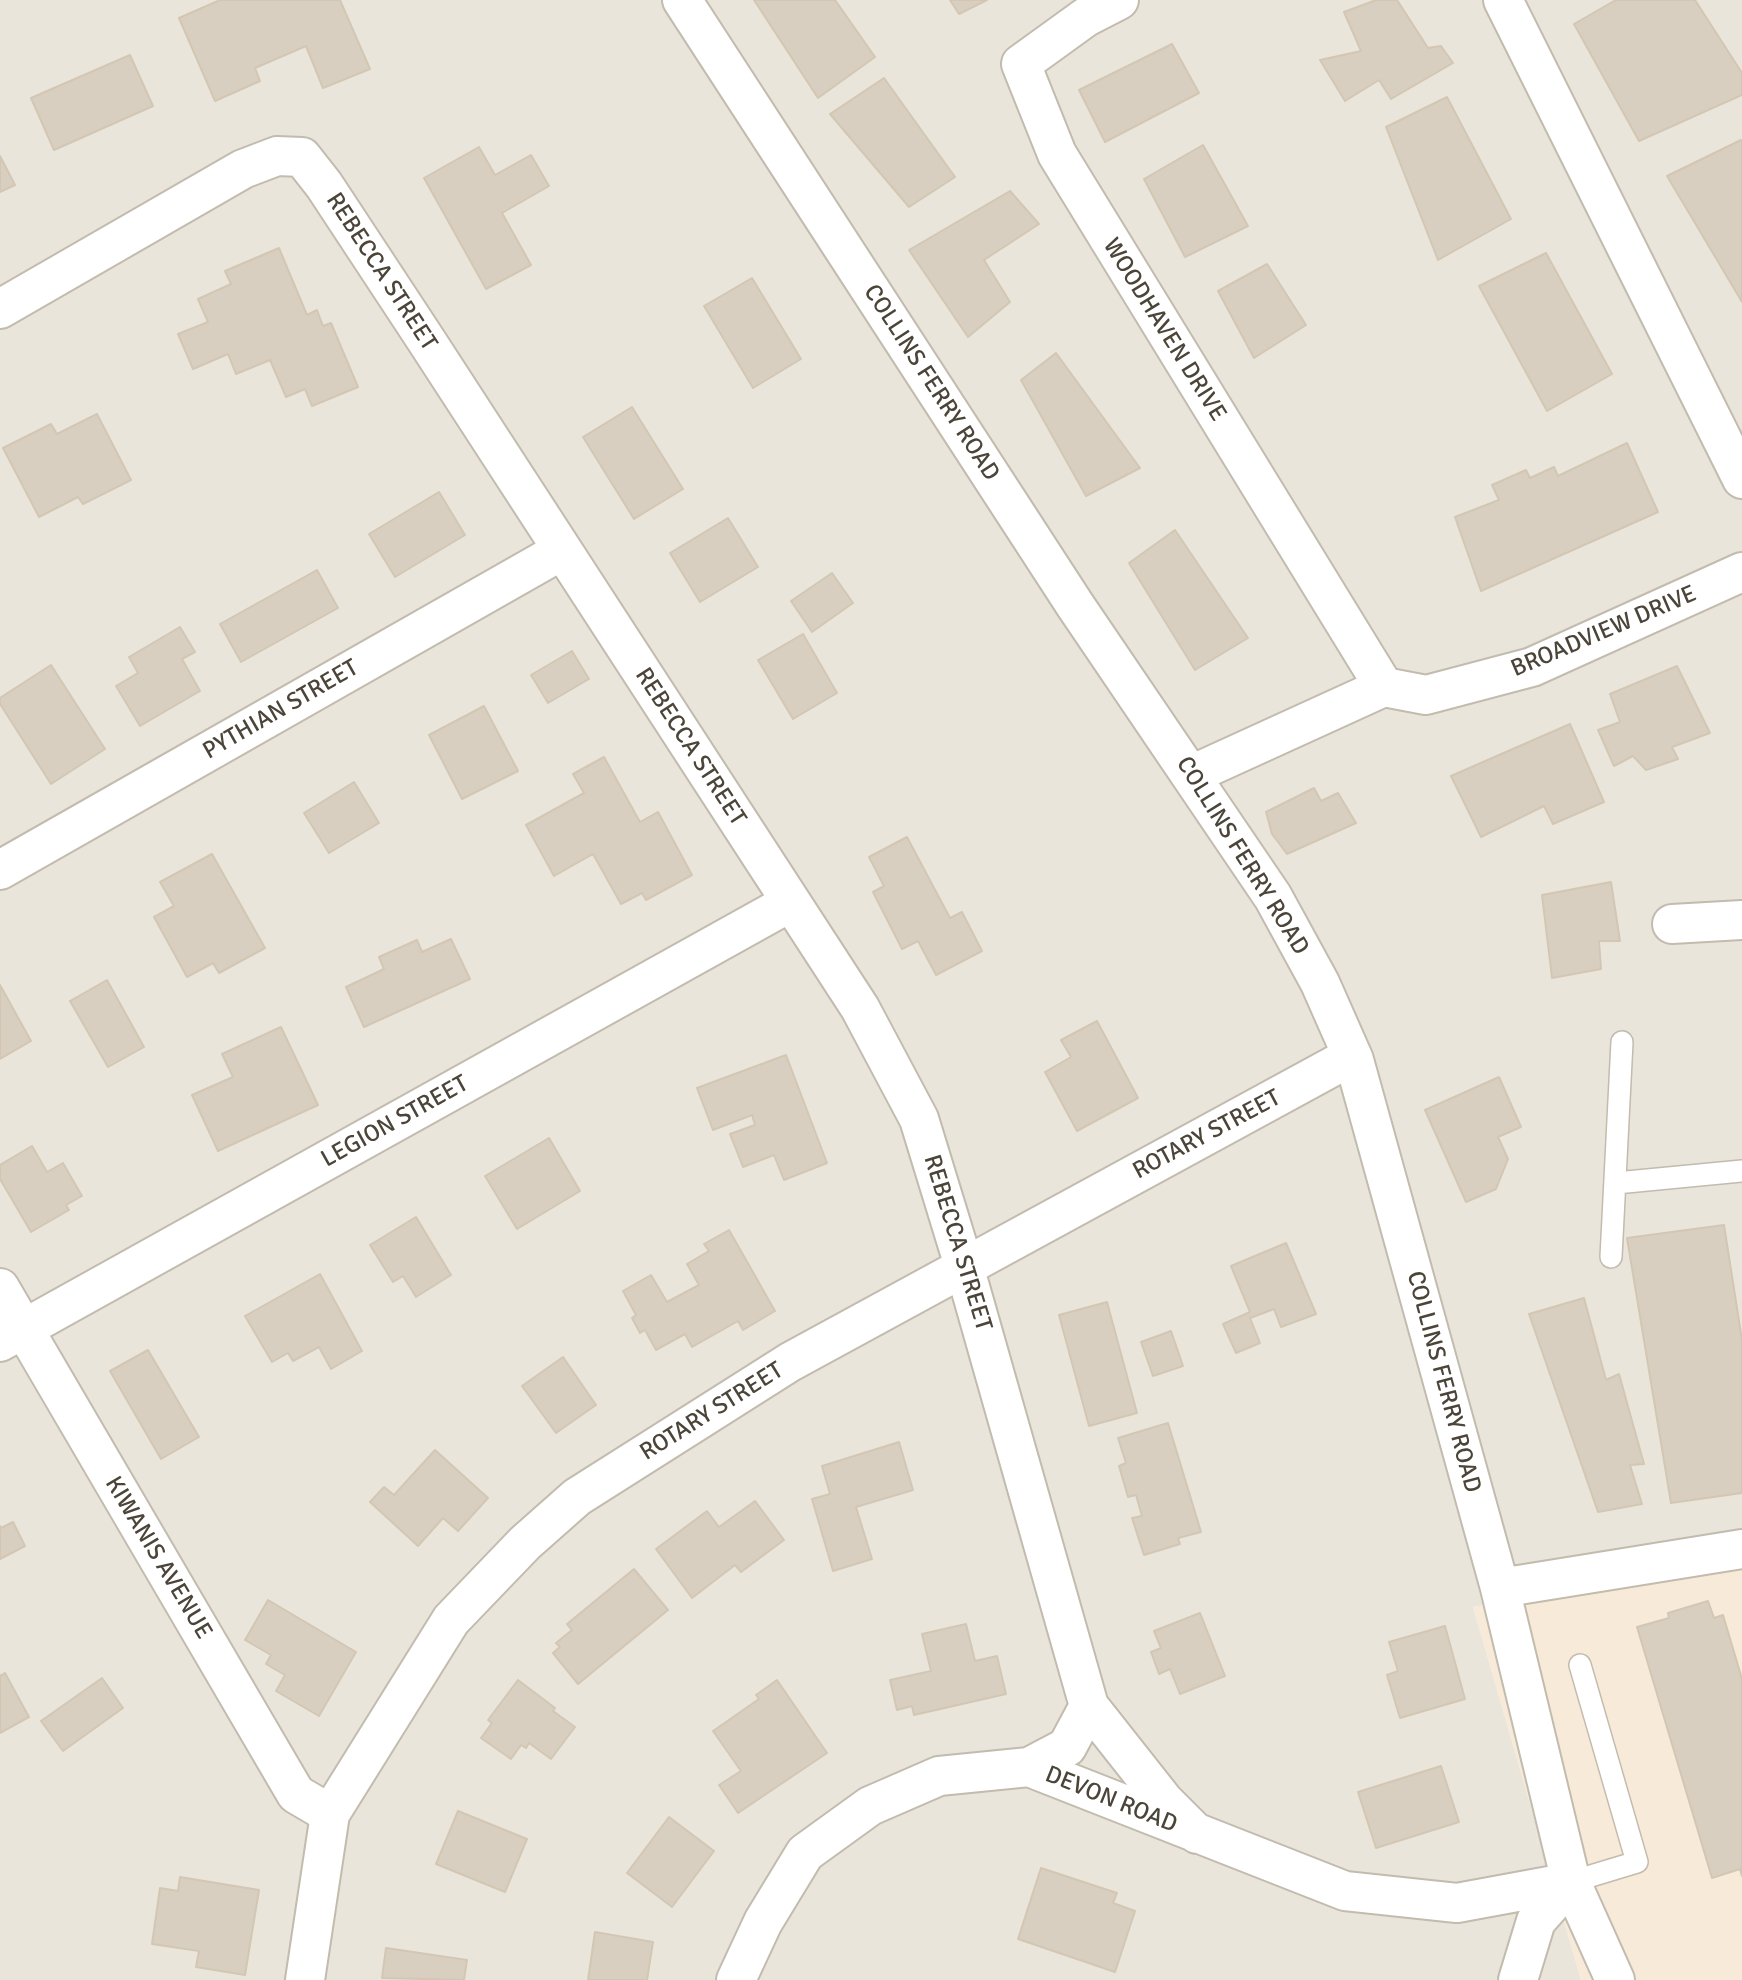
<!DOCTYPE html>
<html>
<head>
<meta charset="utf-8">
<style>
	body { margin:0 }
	canvas { display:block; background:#f6f3ec }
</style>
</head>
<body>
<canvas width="1742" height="1980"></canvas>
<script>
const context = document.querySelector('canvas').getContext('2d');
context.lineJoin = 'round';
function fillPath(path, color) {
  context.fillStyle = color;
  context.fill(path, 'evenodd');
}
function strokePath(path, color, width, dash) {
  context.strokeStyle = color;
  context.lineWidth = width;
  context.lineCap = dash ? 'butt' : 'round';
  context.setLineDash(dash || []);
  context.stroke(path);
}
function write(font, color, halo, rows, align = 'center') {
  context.font = font + ' Signika,sans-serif';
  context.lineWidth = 5;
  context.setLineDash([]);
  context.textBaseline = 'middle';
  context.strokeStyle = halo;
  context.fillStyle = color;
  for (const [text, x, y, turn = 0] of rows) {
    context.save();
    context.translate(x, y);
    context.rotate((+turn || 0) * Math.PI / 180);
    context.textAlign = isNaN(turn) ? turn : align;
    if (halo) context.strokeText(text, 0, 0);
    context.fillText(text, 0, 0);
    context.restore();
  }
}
const residential = new Path2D(`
	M0 0H1742V1554L1473 1607 1581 1980H0Z`);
const commercial = new Path2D(`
	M1742 1554V1980H1581L1473 1607Z`);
const building = new Path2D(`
	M220 0H340L370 69 323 88 306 46 255 68 260 81 215 101 179 18Z
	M754 0H835L875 57 818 98Z
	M950 0H987L959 14Z
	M1376 0H1397L1428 48 1441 46 1453 63 1391 99 1379 80 1345 101 1320 60 1361 51 1344 12Z
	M1616 0H1695L1742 73V95L1639 141 1574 24Z
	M1172 44 1199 93 1105 142 1079 90Z
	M130 55 153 106 54 150 31 98Z
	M884 78 955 177 909 207 830 114Z
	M1447 97 1511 219 1438 260 1386 127Z
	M1741 140 1742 141V302L1667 176Z
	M1203 145 1248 226 1185 257 1144 179Z
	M479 147 495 175 531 155 549 186 502 213 531 265 486 289 424 178Z
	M0 156 15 185 0 192Z
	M1010 191 1039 224 984 260 1010 302 968 337 909 250Z
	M279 248 307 315 317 310 323 326 331 323 358 387 312 406 305 389 286 397 270 360 236 374 228 354 193 369 178 334 208 322 198 299 231 284 225 271Z
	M1546 253 1612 374 1547 411 1479 286Z
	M1267 264 1306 325 1254 358 1218 291Z
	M752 278 801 359 753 388 704 306Z
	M1056 353 1140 468 1086 496 1021 380Z
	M632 407 683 489 634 519 583 437Z
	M97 414 131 480 83 504 78 497 39 517 3 448 51 424 57 434Z
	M1627 443 1658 512 1481 591 1455 517 1499 500 1492 485 1526 470 1530 478 1554 467 1558 476Z
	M439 492 465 535 395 577 369 534Z
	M728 518 758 567 700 602 670 553Z
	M1175 530 1248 638 1195 670 1129 563Z
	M317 570 338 608 241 662 220 624Z
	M832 573 853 603 812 632 791 601Z
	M180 627 195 652 182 659 200 691 140 726 116 686 138 673 129 657Z
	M803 634 837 693 793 719 758 660Z
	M572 651 589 679 548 703 531 675Z
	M51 665 105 749 51 784 0 704V698Z
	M1677 666 1710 733 1672 747 1678 759 1646 770 1633 756 1614 766 1598 730 1620 722 1610 694Z
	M484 706 518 771 462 799 429 735Z
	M1570 724 1604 802 1553 824 1544 806 1481 837 1451 776Z
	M604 757 640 822 658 812 692 875 646 900 642 893 621 904 593 854 554 876 526 825 584 793 573 774Z
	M354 782 379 823 329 853 304 813Z
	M1314 788 1321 801 1338 793 1356 823 1287 854 1272 834 1266 812Z
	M907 837 950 918 962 912 982 951 936 975 918 941 902 949 873 892 884 886 869 857Z
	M212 854 265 948 219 973 213 963 187 977 154 917 174 906 160 882Z
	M1611 882 1620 941H1599L1601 969 1552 978 1542 895Z
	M451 939 470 979 364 1027 346 987 384 969 379 957 417 940 422 952Z
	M107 980 144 1047 108 1067 70 1001Z
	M0 985 31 1041 0 1059Z
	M1097 1021 1138 1098 1077 1131 1045 1072 1071 1057 1061 1040Z
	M281 1027 318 1105 218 1151 192 1095 233 1077 222 1054Z
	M786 1055 827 1163 784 1180 774 1155 743 1167 730 1134 755 1125 752 1115 713 1130 697 1088Z
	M1499 1077 1521 1127 1498 1137 1508 1159 1496 1189 1466 1202 1425 1110Z
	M549 1138 580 1191 517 1229 485 1176Z
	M32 1146 47 1172 63 1163 82 1196 66 1205 69 1210 31 1232 0 1179V1165Z
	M416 1217 451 1275 416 1297 403 1276 393 1282 370 1245Z
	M1724 1225 1742 1340V1493L1671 1503 1627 1238Z
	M729 1230 775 1311 743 1330 738 1321 692 1347 685 1334 656 1350 645 1330 640 1333 632 1318 636 1315 623 1291 651 1275 667 1302 699 1285 687 1264 709 1251 704 1244Z
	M1286 1243 1316 1314 1281 1327 1274 1309 1250 1318 1260 1343 1236 1353 1223 1324 1250 1312 1231 1266Z
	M320 1274 362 1351 331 1369 319 1347 293 1361 288 1353 272 1362 245 1316Z
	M1584 1298 1606 1380 1619 1374 1644 1464 1630 1465 1642 1504 1598 1512 1529 1314Z
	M1107 1302 1137 1413 1089 1426 1059 1315Z
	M1171 1331 1183 1366 1153 1376 1141 1342Z
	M148 1350 199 1437 161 1459 110 1371Z
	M563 1357 596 1405 556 1433 522 1386Z
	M1168 1423 1201 1532 1178 1538 1180 1544 1144 1555 1132 1518 1142 1516 1136 1495 1128 1497 1119 1466 1126 1463 1118 1438Z
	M899 1442 913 1490 856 1507 872 1559 833 1571 812 1499 830 1494 822 1466Z
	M435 1450 488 1498 458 1531 443 1518 418 1546 370 1502 384 1487 394 1495Z
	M755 1501 784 1540 741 1572 735 1565 692 1598 656 1549 707 1511 719 1527Z
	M13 1522 25 1546 0 1559V1526L1 1528Z
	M634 1569 668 1610 578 1684 553 1653 560 1647 556 1643 572 1630 567 1624Z
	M268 1600 356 1652 319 1716 276 1691 285 1675 266 1664 271 1655 245 1640Z
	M1708 1601 1714 1618 1723 1615 1742 1679V1876L1740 1869 1712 1878 1637 1627 1669 1618 1668 1613Z
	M1200 1613 1225 1676 1180 1694 1170 1669 1159 1674 1151 1652 1161 1648 1154 1631Z
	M966 1624 975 1661 997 1656 1006 1694 914 1715 912 1706 897 1710 890 1680 931 1671 922 1634Z
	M1445 1626 1465 1699 1400 1718 1387 1675 1398 1671 1389 1642Z
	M5 1673 29 1717 0 1733V1676Z
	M102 1678 123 1708 63 1751 41 1721Z
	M518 1680 555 1708 553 1711 575 1727 551 1759 529 1743 526 1748 521 1745 511 1759 481 1738 492 1723 488 1720Z
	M777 1680 827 1753 738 1813 719 1785 741 1771 713 1731 759 1699 756 1695Z
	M1441 1766 1459 1822 1376 1848 1358 1792Z
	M458 1811 527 1839 505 1892 436 1864Z
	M669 1817 714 1851 672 1907 627 1873Z
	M1041 1868 1117 1893 1113 1903 1135 1911 1115 1972 1018 1939Z
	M180 1877 259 1890 245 1975 196 1967 199 1951 152 1944 160 1888 178 1891Z
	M595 1932 653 1942 647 1980H588Z
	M386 1948 467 1960 464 1980 382 1978Z`);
const service = new Path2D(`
	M1616 1183 1742 1171
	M1611 1257 1622 1042
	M1571 1882 1637 1862 1580 1665`);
const minor = new Path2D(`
	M1119 0 1086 17 1021 64 1057 154 1384 687
	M1503 0 1742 479
	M0 309 243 169 277 156 302 157 324 185 426 340 860 1008 919 1119 964 1266 1089 1706 1164 1801 1197 1834
	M1191 775 1384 687 1426 695 1532 667 1742 572
	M0 870 561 551
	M1672 924 1742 920
	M0 1288 296 1794 330 1814
	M0 1342 791 902
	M1029 1767 1067 1747 1089 1706
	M305 1980 330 1814 451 1620 525 1543 577 1497 790 1362 1352 1056
	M736 1980 763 1922 805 1853 870 1806 939 1776 1029 1767 1345 1891 1457 1903 1571 1882
	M1518 1980 1536 1921 1571 1882`);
const tertiary = new Path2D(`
	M682 0 1075 605 1273 897 1320 983 1354 1060 1500 1588 1571 1882 1615 1980
	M1500 1588 1742 1549`);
const streetNames = [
	["REBECCA STREET",381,272,57],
	["WOODHAVEN DRIVE",1164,330,58],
	["COLLINS FERRY ROAD",931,383,57],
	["BROADVIEW DRIVE",1604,632,-23],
	["PYTHIAN STREET",281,710,-30],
	["REBECCA STREET",690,747,57],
	["COLLINS FERRY ROAD",1242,856,58],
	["LEGION STREET",395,1122,-29],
	["ROTARY STREET",1207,1135,-28],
	["REBECCA STREET",957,1243,73],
	["COLLINS FERRY ROAD",1443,1382,75],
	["ROTARY STREET",712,1412,-32],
	["KIWANIS AVENUE",158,1558,59],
	["DEVON ROAD",1111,1800,22]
];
fillPath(residential, '#eae5da');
fillPath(commercial, '#f7ead8');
fillPath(building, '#d8cfc1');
strokePath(building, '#d3c7b4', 2);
strokePath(service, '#c2bbae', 24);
strokePath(minor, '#c2bbae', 42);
strokePath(tertiary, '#c2bbae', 42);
strokePath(service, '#fff', 21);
strokePath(minor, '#fff', 38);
strokePath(tertiary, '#fff', 38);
write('24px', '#4b4439', '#fff', streetNames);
</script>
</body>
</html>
